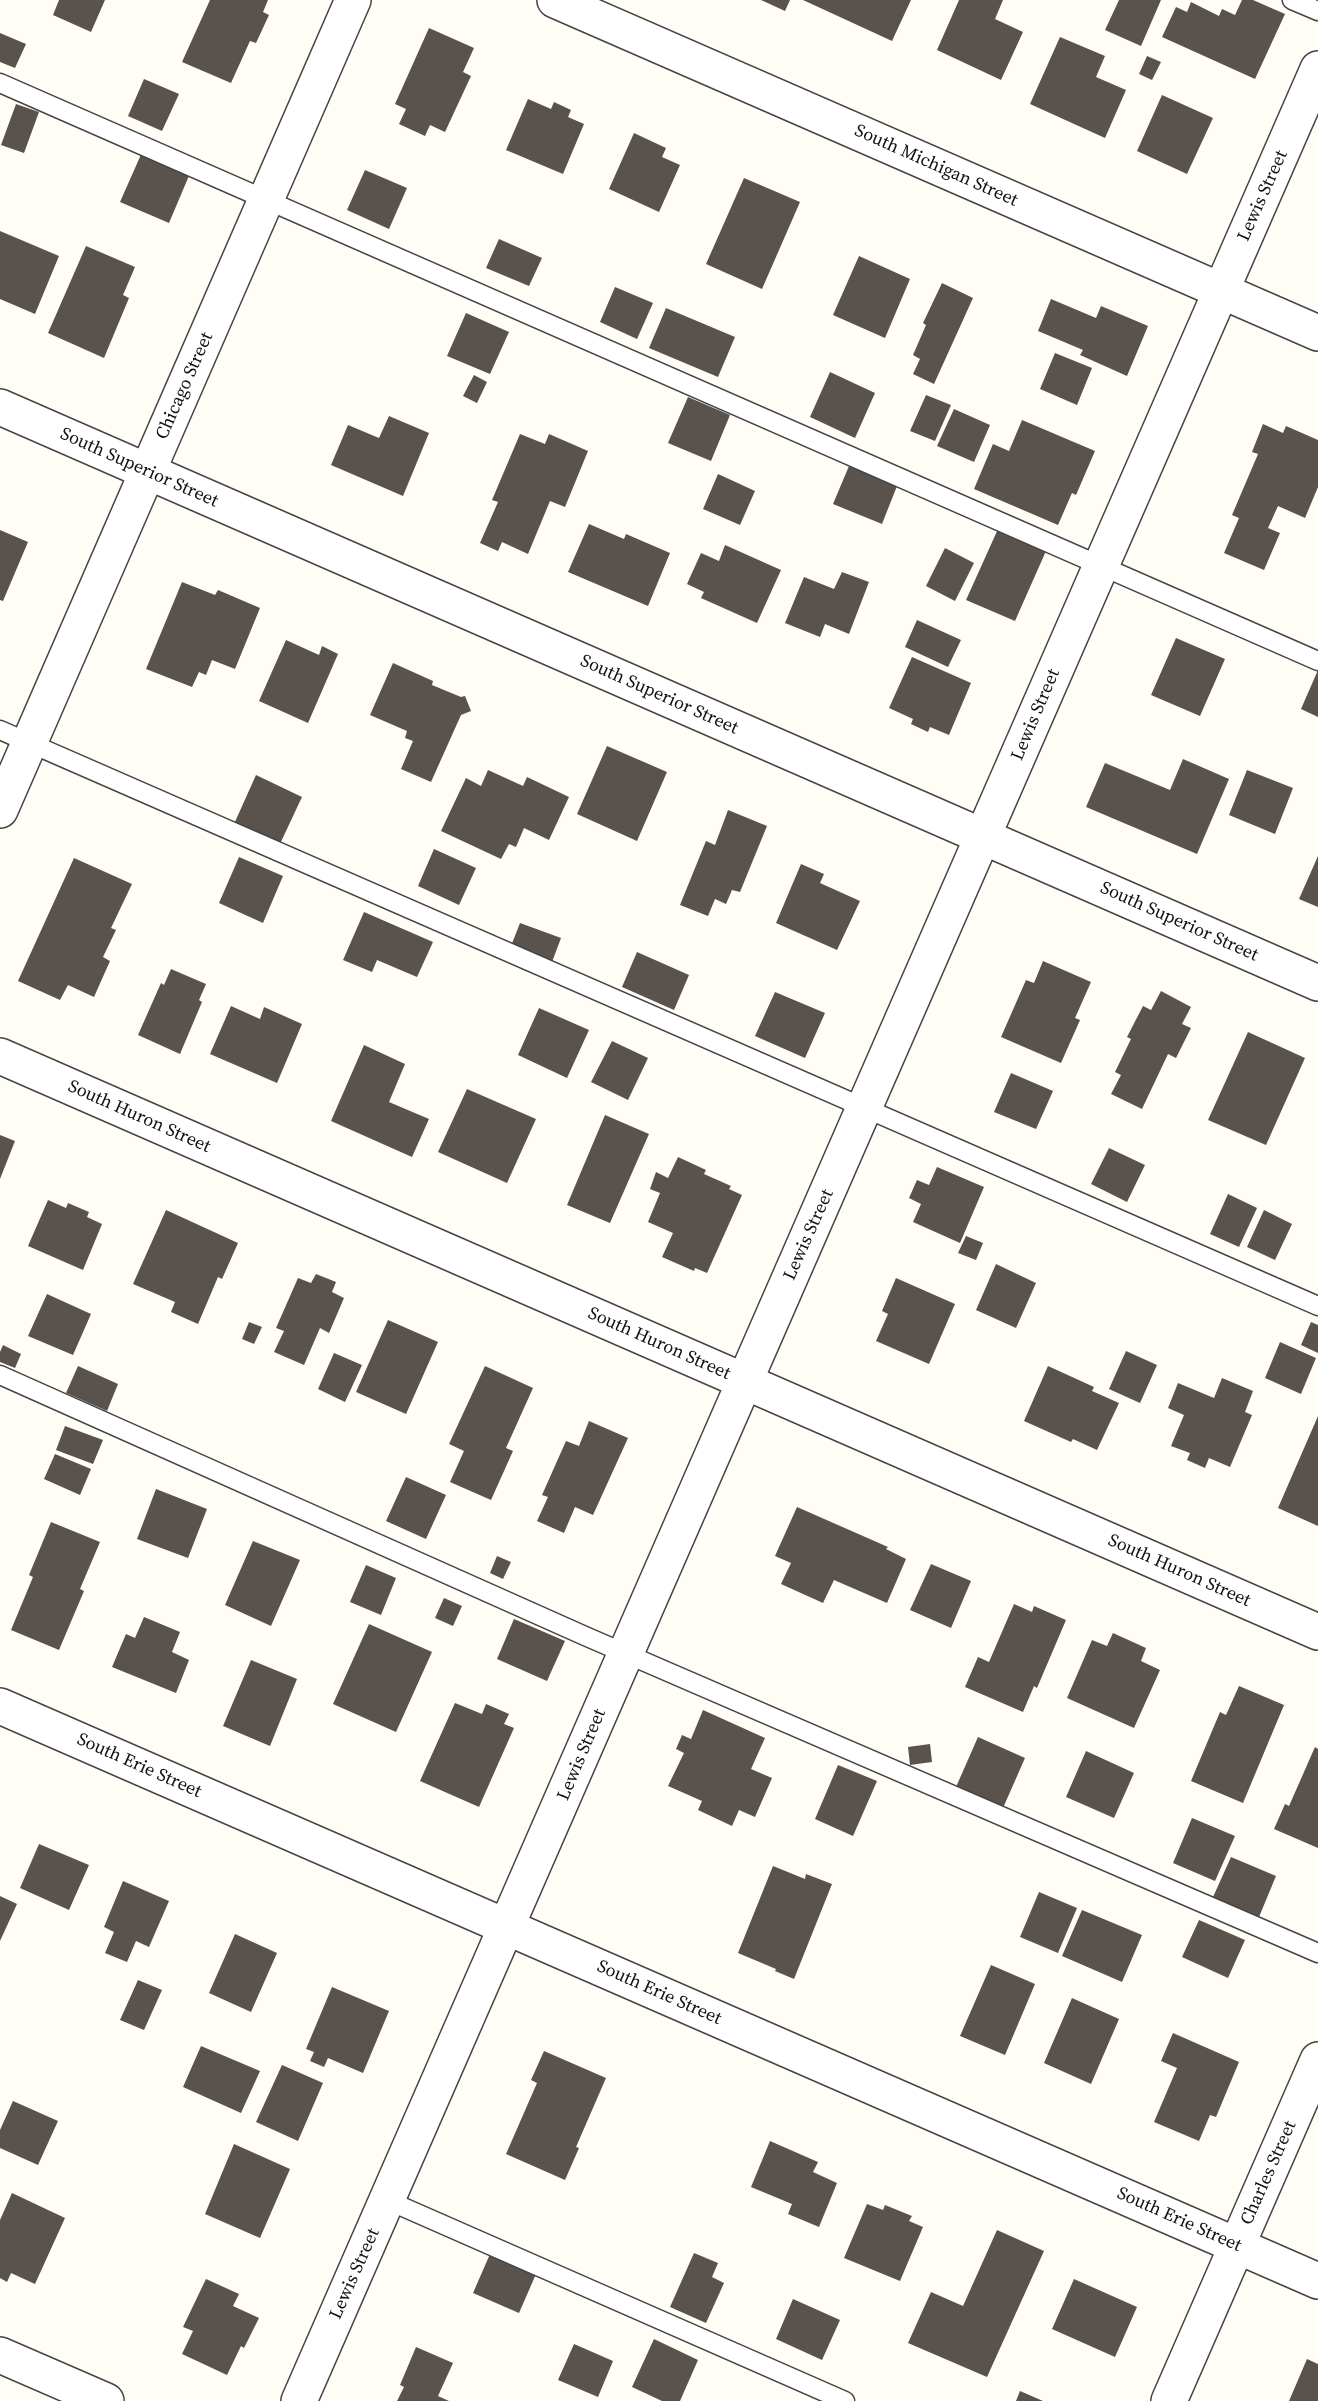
<!DOCTYPE html>
<html>
<head>
<meta charset="utf-8">
<style>
	body { margin:0 }
	canvas { display:block; background:#fffdf5 }
</style>
</head>
<body>
<canvas width="1318" height="2401"></canvas>
<script>
const context = document.querySelector('canvas').getContext('2d');
context.lineJoin = 'round';
function fillPath(path, color) {
  context.fillStyle = color;
  context.fill(path, 'evenodd');
}
function strokePath(path, color, width, dash) {
  context.strokeStyle = color;
  context.lineWidth = width;
  context.lineCap = dash ? 'butt' : 'round';
  context.setLineDash(dash || []);
  context.stroke(path);
}
function write(font, color, halo, rows, align = 'center') {
  context.font = font + ' "Source Serif 4",serif';
  context.lineWidth = 7;
  context.setLineDash([]);
  context.textBaseline = 'middle';
  context.strokeStyle = halo;
  context.fillStyle = color;
  for (const [text, x, y, turn = 0] of rows) {
    context.save();
    context.translate(x, y);
    context.rotate((+turn || 0) * Math.PI / 180);
    context.textAlign = isNaN(turn) ? turn : align;
    if (halo) context.strokeText(text, 0, 0);
    context.fillText(text, 0, 0);
    context.restore();
  }
}
const building = new Path2D(`
	M59 0H105L91 32 53 15Z
	M210 0H268L263 12 269 15 256 43 250 41 231 83 182 62Z
	M761 0H790L785 11Z
	M803 0H911L892 41Z
	M959 0H1003L995 19 1023 32 1001 80 937 50Z
	M1119 0H1161L1141 46 1105 30Z
	M1242 0H1253L1285 14 1255 79 1162 37 1176 7 1187 12 1191 2 1219 16 1222 9 1235 15Z
	M429 28 474 48 463 72 471 76 445 132 430 125 425 136 399 124 406 109 395 104Z
	M0 33 26 44 15 68 0 62Z
	M1060 37 1105 56 1096 77 1126 90 1105 138 1030 104Z
	M1147 56 1161 62 1152 80 1139 74Z
	M144 79 179 94 162 131 128 116Z
	M1162 95 1213 118 1187 174 1137 151Z
	M528 99 551 109 554 102 571 110 568 117 584 124 563 174 506 150Z
	M16 104 39 112 24 153 1 145Z
	M634 133 666 148 662 157 680 165 659 212 609 189Z
	M143 150 191 171 169 223 120 202Z
	M365 170 407 188 389 229 347 210Z
	M744 178 800 202 762 289 706 264Z
	M0 231 59 256 35 314 0 299Z
	M499 239 542 258 529 286 486 268Z
	M86 246 135 267 123 295 129 298 104 358 48 333Z
	M859 256 910 279 885 338 833 315Z
	M942 283 973 298 934 384 913 374 920 359 913 355 926 325 923 323Z
	M615 287 653 303 637 339 600 322Z
	M1051 299 1096 318 1101 306 1148 326 1127 376 1080 355 1083 350 1038 331Z
	M666 308 735 337 718 377 649 348Z
	M466 313 509 332 490 374 447 356Z
	M1055 353 1092 368 1077 405 1040 389Z
	M830 372 875 393 855 438 810 417Z
	M474 375 487 382 477 403 463 396Z
	M926 395 951 405 935 441 910 431Z
	M688 397 730 415 711 461 668 443Z
	M954 409 990 425 974 462 937 446Z
	M389 416 429 433 403 496 331 465 348 425 379 438Z
	M1022 420 1095 451 1076 495 1072 493 1058 525 974 489 993 444 1009 451Z
	M1263 424 1283 433 1286 426 1318 440V487L1305 518 1278 506 1268 528 1280 533 1264 570 1224 553 1239 518 1232 515 1258 454 1252 452Z
	M520 434 545 444 549 434 588 451 565 507 550 501 528 554 502 542 498 551 480 543 498 502 492 500Z
	M849 466 897 486 882 524 833 504Z
	M718 474 755 491 740 525 703 509Z
	M589 524 624 539 626 534 670 553 648 606 568 572Z
	M998 529 1046 551 1015 621 966 600Z
	M0 530 28 542 3 601 0 600Z
	M725 545 781 570 757 623 701 598 704 592 687 584 701 553 719 561Z
	M945 548 974 563 955 601 926 586Z
	M842 572 869 582 849 634 825 624 820 637 785 623 804 577 834 589Z
	M182 582 215 595 218 590 260 608 235 669 212 660 206 675 199 672 192 687 146 669Z
	M917 620 961 640 948 667 905 647Z
	M1176 638 1225 659 1200 716 1151 695Z
	M286 640 319 655 322 646 338 654 308 723 259 701Z
	M912 657 971 683 949 735 930 727 928 732 911 724 913 719 889 708Z
	M393 663 433 681 432 685 461 697 465 696 471 711 461 715 431 782 401 769 413 741 405 738 407 731 370 715Z
	M1318 670V717L1301 709Z
	M607 746 667 772 637 841 577 814Z
	M1183 759 1229 779 1197 854 1086 807 1105 763 1170 790Z
	M488 770 523 786 527 777 569 797 549 840 524 828 516 847 509 844 501 859 441 831 466 778 481 786Z
	M1247 770 1293 788 1275 834 1229 815Z
	M256 775 302 797 279 846 234 824Z
	M728 810 767 826 740 892 732 890 726 904 715 899 708 916 680 905 706 841 715 845Z
	M434 849 476 868 459 905 418 886Z
	M1318 856V907L1299 899Z
	M239 857 283 876 263 923 219 903Z
	M74 858 132 884 111 928 116 930 103 957 110 961 94 997 68 985 60 1000 18 981Z
	M801 864 824 874 820 883 860 901 837 950 776 923Z
	M364 912 433 942 417 977 377 960 372 972 343 960Z
	M520 923 561 938 552 962 511 946Z
	M637 952 689 975 674 1010 622 987Z
	M1043 961 1091 982 1075 1018 1080 1020 1061 1063 1001 1037 1026 980 1034 983Z
	M171 969 206 984 199 1000 202 1002 180 1054 138 1035 161 983 164 985Z
	M1161 991 1191 1007 1182 1024 1191 1028 1176 1058 1168 1054 1142 1109 1111 1094 1121 1075 1115 1072 1131 1039 1127 1037 1143 1006 1151 1010Z
	M775 992 825 1013 805 1058 755 1036Z
	M231 1006 260 1019 264 1007 302 1024 277 1083 210 1054Z
	M539 1008 589 1030 567 1078 518 1055Z
	M1248 1032 1305 1058 1266 1145 1208 1120Z
	M612 1041 648 1058 628 1100 591 1082Z
	M364 1045 405 1064 389 1102 429 1119 412 1157 331 1121Z
	M1011 1073 1053 1091 1036 1129 994 1112Z
	M467 1089 536 1119 507 1183 438 1152Z
	M605 1115 649 1134 610 1223 567 1205Z
	M0 1135 15 1141 0 1179Z
	M1109 1148 1145 1165 1127 1202 1091 1184Z
	M678 1157 706 1170 704 1174 731 1186 729 1189 742 1195 707 1273 695 1268 694 1271 662 1257 673 1233 648 1222 660 1193 650 1189 656 1172 668 1178Z
	M937 1167 984 1187 960 1243 913 1222 921 1204 909 1198 917 1180 929 1185Z
	M1228 1194 1257 1208 1239 1247 1210 1234Z
	M48 1200 66 1208 68 1203 89 1212 87 1217 102 1224 83 1270 28 1246Z
	M166 1210 238 1243 222 1279 218 1277 198 1324 171 1312 175 1302 133 1284Z
	M1264 1210 1292 1224 1275 1260 1247 1247Z
	M966 1236 983 1243 976 1260 958 1253Z
	M996 1264 1036 1283 1016 1328 976 1310Z
	M316 1274 336 1282 332 1292 344 1298 329 1333 320 1328 304 1365 274 1352 284 1331 276 1328 298 1278 311 1283Z
	M896 1278 955 1304 929 1364 876 1341 888 1314 882 1311Z
	M47 1294 91 1314 73 1355 28 1336Z
	M388 1320 438 1342 406 1414 356 1392Z
	M249 1322 262 1327 254 1344 242 1339Z
	M1311 1322 1318 1325V1353L1301 1345Z
	M1280 1342 1316 1358 1301 1394 1265 1378Z
	M3 1345 21 1354 15 1368 0 1362V1352Z
	M1126 1351 1157 1365 1140 1403 1109 1389Z
	M334 1353 362 1365 345 1402 318 1389Z
	M78 1366 118 1384 107 1411 66 1393Z
	M485 1366 533 1388 506 1448 513 1451 491 1500 450 1482 464 1451 449 1444Z
	M1048 1366 1094 1387 1092 1391 1119 1403 1097 1450 1073 1439 1071 1442 1024 1421Z
	M1222 1378 1253 1391 1245 1412 1252 1415 1230 1467 1209 1458 1205 1468 1187 1460 1190 1453 1171 1446 1184 1415 1168 1408 1178 1383 1214 1398Z
	M1318 1416V1526L1278 1508Z
	M589 1421 628 1438 593 1515 575 1507 564 1533 537 1521 548 1497 542 1495 566 1441 579 1446Z
	M65 1426 103 1440 93 1464 56 1450Z
	M55 1454 91 1469 80 1495 44 1479Z
	M406 1477 446 1495 426 1539 386 1521Z
	M156 1489 207 1509 188 1558 137 1539Z
	M797 1507 888 1547 886 1549 906 1559 887 1603 834 1580 823 1603 781 1584 791 1563 775 1556Z
	M51 1522 100 1542 80 1589 84 1591 59 1650 11 1630 33 1577 29 1575Z
	M253 1541 300 1560 271 1626 225 1605Z
	M497 1556 511 1562 503 1579 490 1573Z
	M931 1564 971 1581 951 1628 910 1610Z
	M366 1565 396 1578 381 1615 350 1602Z
	M444 1598 462 1606 453 1626 435 1618Z
	M1014 1604 1032 1612 1034 1606 1066 1620 1037 1688 1034 1686 1023 1712 965 1687 978 1657 989 1662Z
	M144 1617 180 1632 172 1652 189 1660 176 1693 112 1667 126 1634 135 1638Z
	M514 1619 565 1641 547 1681 497 1659Z
	M369 1624 432 1652 396 1732 333 1704Z
	M1113 1633 1146 1648 1141 1661 1160 1670 1134 1728 1067 1698 1092 1640 1107 1646Z
	M251 1660 297 1679 270 1746 223 1726Z
	M1239 1686 1284 1705 1243 1803 1191 1781 1220 1712 1226 1715Z
	M455 1703 482 1714 486 1704 509 1714 504 1724 514 1728 479 1807 420 1781Z
	M703 1710 765 1738 751 1769 772 1778 755 1817 739 1810 732 1826 698 1810 702 1801 668 1786 684 1753 676 1749 682 1735 691 1739Z
	M978 1737 1025 1758 1003 1808 956 1787Z
	M930 1744 932 1762 910 1765 908 1747Z
	M1315 1747 1318 1749V1848L1274 1829 1285 1804 1289 1806Z
	M1086 1751 1134 1773 1114 1818 1066 1797Z
	M838 1765 877 1781 853 1836 815 1819Z
	M1192 1818 1235 1836 1215 1881 1173 1863Z
	M39 1844 89 1865 69 1910 20 1888Z
	M1231 1857 1276 1876 1259 1917 1213 1897Z
	M773 1866 805 1879 806 1874 832 1884 794 1979 775 1971 776 1969 738 1953Z
	M123 1881 169 1901 149 1947 136 1941 127 1962 105 1953 114 1932 104 1927Z
	M1039 1892 1077 1908 1058 1953 1020 1937Z
	M0 1896 17 1904 0 1941Z
	M1082 1910 1142 1935 1122 1982 1062 1956Z
	M1199 1920 1245 1940 1228 1978 1182 1957Z
	M235 1934 277 1953 251 2012 209 1993Z
	M991 1965 1035 1984 1005 2055 960 2036Z
	M138 1980 162 1990 144 2030 120 2020Z
	M332 1987 389 2011 363 2073 328 2058 324 2067 310 2061 314 2052 306 2049Z
	M1072 1998 1119 2019 1091 2084 1044 2063Z
	M1173 2033 1239 2062 1216 2117 1210 2115 1199 2141 1154 2122 1177 2068 1161 2061Z
	M201 2046 260 2071 241 2113 183 2087Z
	M544 2051 606 2078 576 2147 579 2148 565 2180 506 2154 537 2083 531 2080Z
	M282 2065 323 2083 298 2141 256 2122Z
	M13 2101 58 2121 38 2165 0 2148V2130Z
	M770 2141 818 2162 813 2172 837 2183 819 2227 788 2214 792 2204 751 2187Z
	M234 2144 290 2169 260 2238 205 2214Z
	M12 2193 65 2218 35 2284 11 2273 7 2282 0 2278V2220Z
	M867 2204 883 2210 885 2205 912 2216 909 2221 923 2227 900 2281 844 2258Z
	M997 2230 1044 2251 987 2377 908 2343 931 2292 963 2306Z
	M694 2253 718 2263 712 2277 724 2283 706 2323 670 2307Z
	M490 2254 536 2274 519 2313 473 2293Z
	M206 2279 239 2294 233 2306 259 2318 244 2348 241 2346 227 2375 182 2354 193 2331 183 2327Z
	M1074 2279 1137 2307 1115 2357 1052 2329Z
	M793 2299 840 2320 822 2360 776 2339Z
	M654 2339 698 2360 680 2401H662L632 2387Z
	M574 2344 613 2361 598 2397 558 2380Z
	M416 2347 453 2363 438 2396 449 2401H397L404 2387 400 2385Z
	M1307 2359 1318 2364V2401H1289Z
	M1020 2391 1043 2401H1016Z`);
const service = new Path2D(`
	M1292 0 1318 11
	M0 83 1318 661
	M0 730 1318 1306
	M0 1375 585 1636 1318 1953
	M387 2200 845 2401`);
const minor = new Path2D(`
	M555 0 1318 333
	M0 407 1318 983
	M0 810 353 0
	M0 1056 1318 1632
	M0 1706 1318 2281
	M0 2355 106 2401
	M299 2401 1318 69
	M1169 2401 1318 2060`);
const streetNames = [
	["South Michigan Street",936,166,24],
	["Lewis Street",1263,196,-66],
	["Chicago Street",185,386,-66],
	["South Superior Street",139,468,24],
	["South Superior Street",659,695,24],
	["Lewis Street",1036,715,-67],
	["South Superior Street",1179,922,24],
	["South Huron Street",139,1117,24],
	["Lewis Street",809,1235,-66],
	["South Huron Street",659,1344,24],
	["South Huron Street",1179,1571,24],
	["Lewis Street",582,1755,-67],
	["South Erie Street",139,1766,24],
	["South Erie Street",659,1993,24],
	["Charles Street",1269,2173,-66],
	["South Erie Street",1179,2220,24],
	["Lewis Street",355,2274,-66]
];
fillPath(building, '#5a524d');
strokePath(service, '#444', 21);
strokePath(minor, '#444', 38);
strokePath(service, '#fff', 18);
strokePath(minor, '#fff', 35);
write('18px', '#111', '#fff', streetNames);
</script>
</body>
</html>
